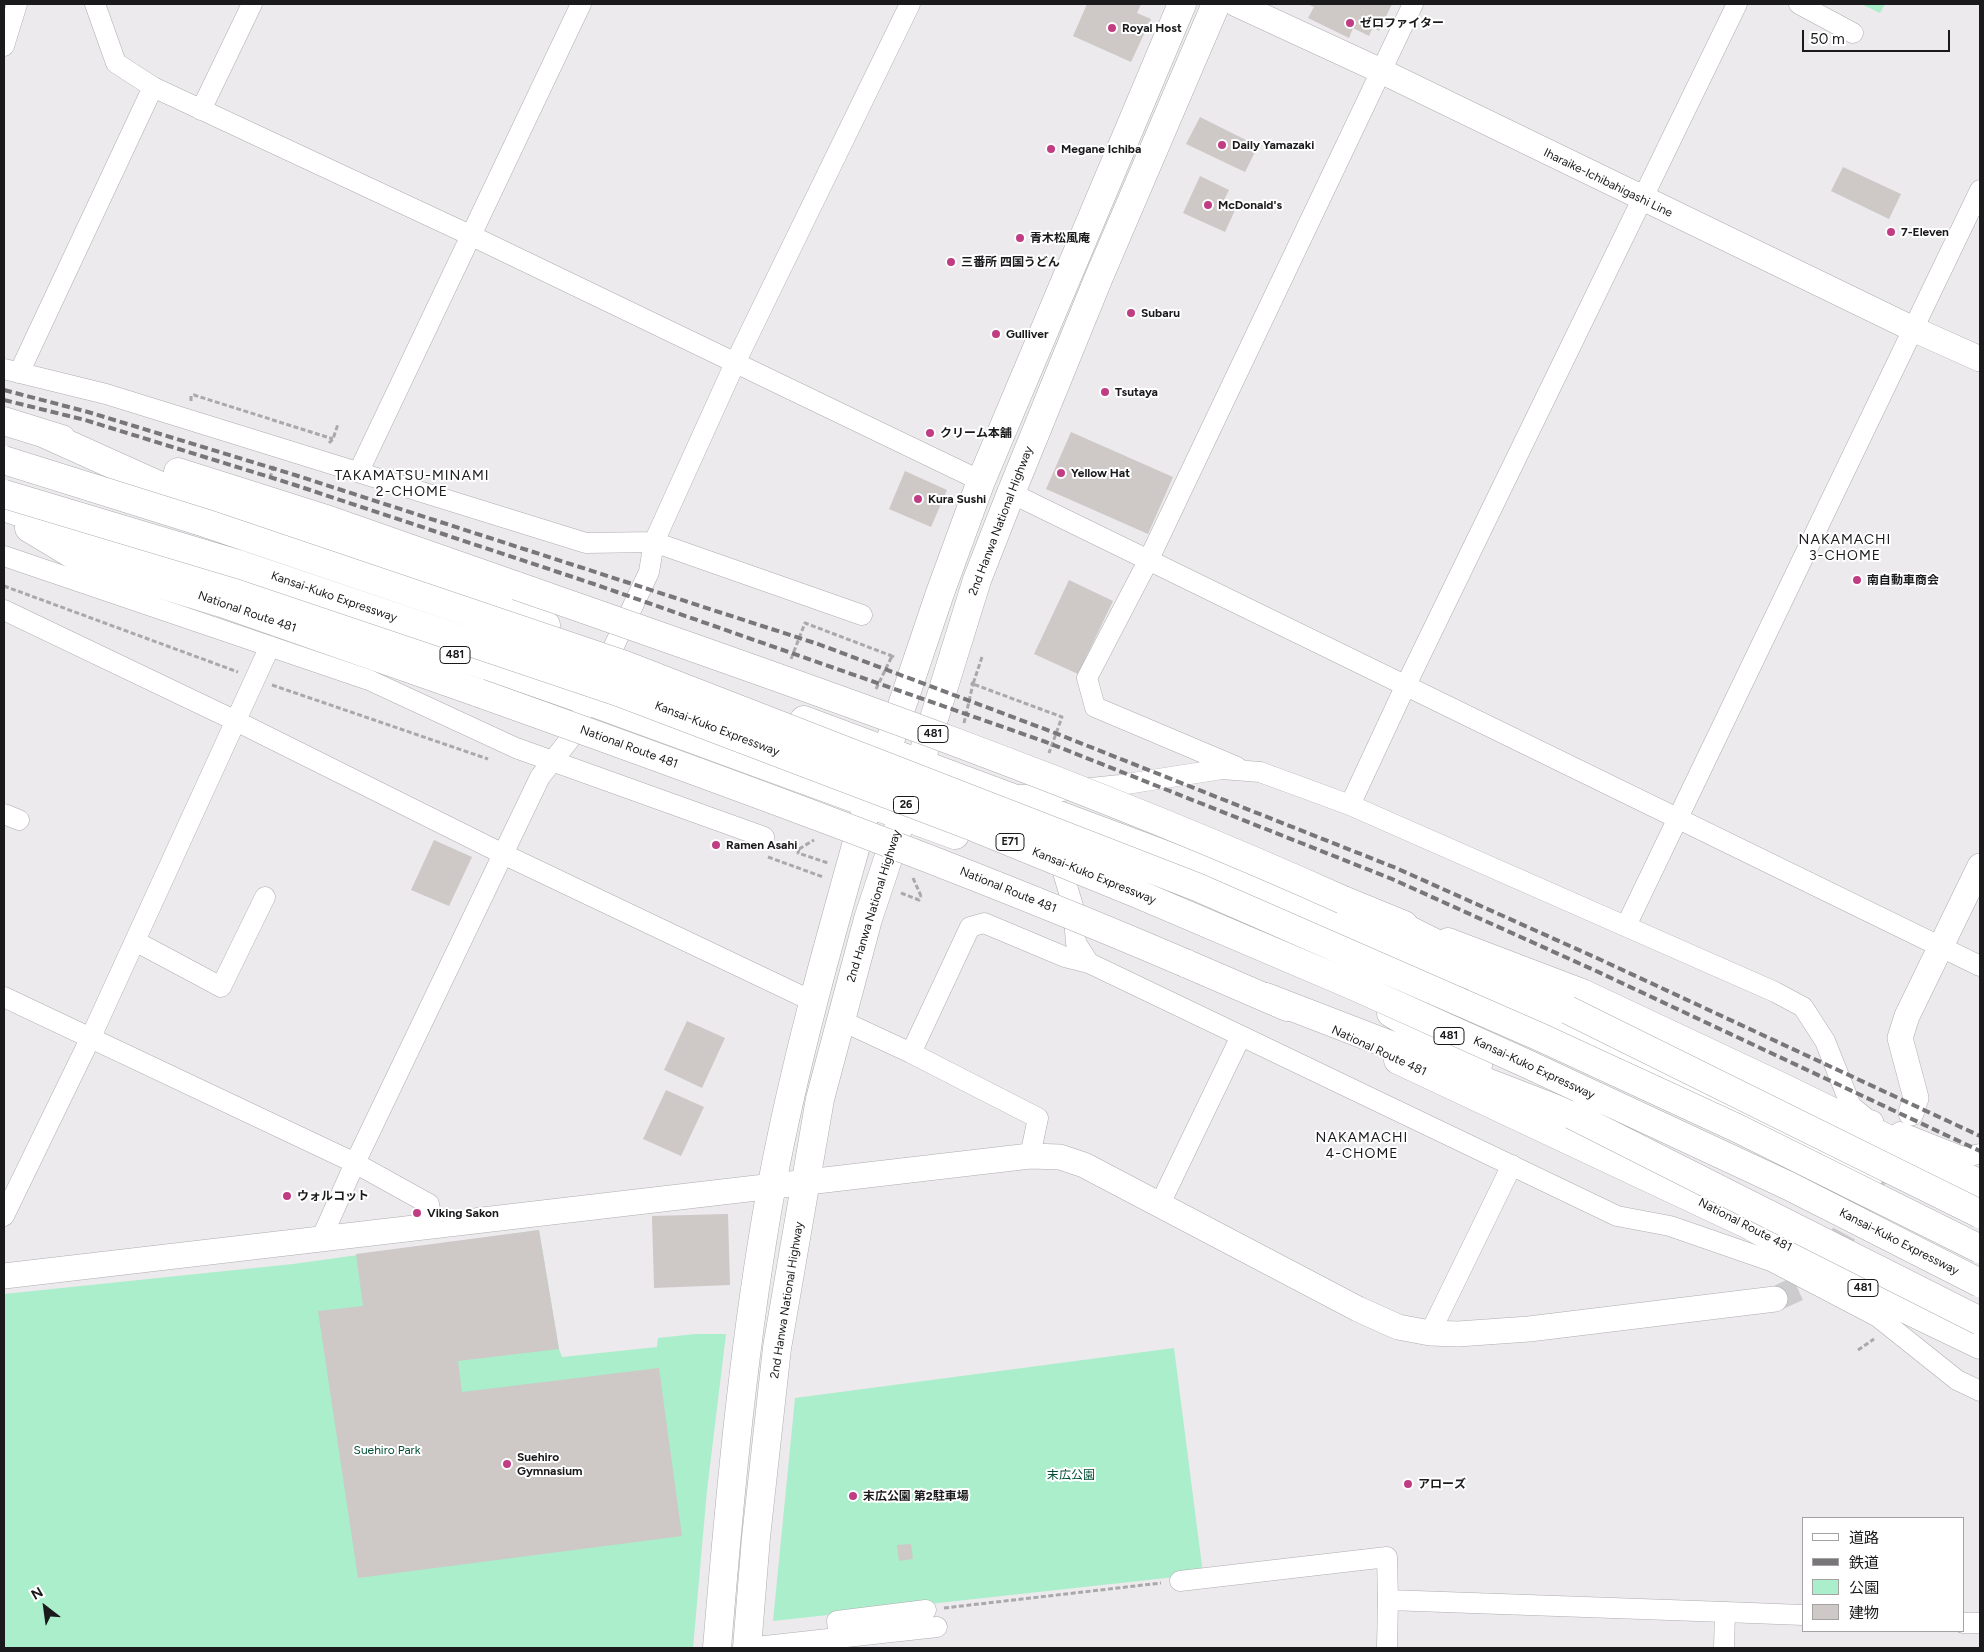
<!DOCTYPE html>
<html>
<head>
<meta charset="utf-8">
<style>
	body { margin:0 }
	#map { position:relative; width:1984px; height:1652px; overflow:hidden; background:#eceaed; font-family:Figtree,"Noto Sans JP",sans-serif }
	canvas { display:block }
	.frame { position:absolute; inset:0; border:5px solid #1a191b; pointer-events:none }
	.legend { position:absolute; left:1802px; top:1517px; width:162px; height:115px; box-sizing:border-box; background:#fff; border:1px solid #a3a3a4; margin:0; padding:6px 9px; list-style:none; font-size:15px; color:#1a191b }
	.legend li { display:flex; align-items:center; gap:10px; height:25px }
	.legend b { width:25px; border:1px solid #a3a3a4 }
	.north { position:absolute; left:20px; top:1582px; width:50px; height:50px; -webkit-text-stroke:4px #fff; paint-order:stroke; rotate:330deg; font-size:14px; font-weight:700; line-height:20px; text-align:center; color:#1a191b }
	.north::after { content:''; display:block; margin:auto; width:18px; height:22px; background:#1a191b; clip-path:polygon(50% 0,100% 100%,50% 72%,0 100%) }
	.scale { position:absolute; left:1802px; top:30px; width:148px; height:22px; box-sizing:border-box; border:2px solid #1a191b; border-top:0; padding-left:6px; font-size:15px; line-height:18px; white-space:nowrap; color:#1a191b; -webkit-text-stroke:4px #fff; paint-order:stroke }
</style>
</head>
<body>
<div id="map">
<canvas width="1984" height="1652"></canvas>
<div class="frame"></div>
<ul class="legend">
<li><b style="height:6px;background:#fff"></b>道路</li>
<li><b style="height:6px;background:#787679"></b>鉄道</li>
<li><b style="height:14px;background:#aaeecb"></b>公園</li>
<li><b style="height:14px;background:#cec8c7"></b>建物</li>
</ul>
<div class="north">N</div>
<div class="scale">50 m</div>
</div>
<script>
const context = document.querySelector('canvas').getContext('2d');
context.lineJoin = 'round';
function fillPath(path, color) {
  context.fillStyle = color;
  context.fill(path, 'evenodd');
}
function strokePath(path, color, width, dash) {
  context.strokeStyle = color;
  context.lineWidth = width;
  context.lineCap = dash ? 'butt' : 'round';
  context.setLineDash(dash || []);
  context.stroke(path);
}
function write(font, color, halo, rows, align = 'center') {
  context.font = font + ' Figtree,"Noto Sans JP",sans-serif';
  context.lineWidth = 4;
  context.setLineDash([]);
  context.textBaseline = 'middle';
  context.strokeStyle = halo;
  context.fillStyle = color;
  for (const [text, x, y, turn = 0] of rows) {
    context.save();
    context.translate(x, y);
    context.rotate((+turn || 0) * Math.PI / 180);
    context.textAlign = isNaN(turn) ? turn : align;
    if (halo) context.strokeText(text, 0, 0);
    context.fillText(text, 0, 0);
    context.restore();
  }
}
const green = new Path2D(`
	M1861 4H1885L1880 13Z
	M539 1230 559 1349 562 1357 657 1347 658 1338 695 1334H726L707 1490 693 1648H4V1294L293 1264Z
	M1174 1348 1203 1574 773 1621 795 1398Z`);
const building = new Path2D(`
	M1087 4H1141L1137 13 1151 19 1131 62 1073 36Z
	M1307 4H1392L1379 31 1373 27 1369 36 1353 28 1349 38 1308 18 1314 7Z
	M1200 117 1258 146 1245 172 1186 144Z
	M1843 167 1901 194 1889 219 1831 191Z
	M1200 176 1229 190 1223 202 1236 208 1225 232 1183 213Z
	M1071 432 1173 477 1148 534 1046 489Z
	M905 471 947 490 931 527 889 509Z
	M1069 580 1113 601 1078 674 1034 654Z
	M434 840 472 857 449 906 411 890Z
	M687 1021 725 1038 702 1088 664 1070Z
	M666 1090 704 1107 681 1156 643 1139Z
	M728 1214 730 1285 654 1288 652 1216Z
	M539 1230 559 1349 458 1361 462 1392 659 1368 682 1536 358 1578 318 1311 363 1306 356 1254Z
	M911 1544 913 1559 899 1561 897 1545Z`);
const tertiaryTunnel = new Path2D(`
	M1775 1299 1799 1288 1823 1272 1876 1175`);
const path = new Path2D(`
	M191 401V396L194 395 333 439
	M329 443 333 439 338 424
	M270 478 274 465
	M4 586 238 672
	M982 657 973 684 1062 717 1049 753
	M791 659 805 623 892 656V655
	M272 685 488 759
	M876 689 892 656 894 657
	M964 723 973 684 970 683
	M799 849 798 853 828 863
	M768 857 823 877
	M901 893 919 900 921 896
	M1858 1350 1874 1339
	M944 1608 1161 1583`);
const minor = new Path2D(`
	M95 4 116 63 153 87
	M1799 4 1853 33
	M4 46 17 4
	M201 110 252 4
	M4 369 106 394 586 543 654 542 862 615
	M19 373 153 87 472 236 981 481
	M359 471 581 4
	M1011 493 1980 966
	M4 556 369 680 516 748 764 837
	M4 610 236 721 503 854 812 1001
	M1237 767 1095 707 1087 678 1148 561 1413 4
	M1013 796 1120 785 1222 769 1260 772 1350 805 1775 992 1803 1007 1825 1041 1851 1106 1867 1119 1873 1121
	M1350 805 1405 687 1737 4
	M4 814 19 820
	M1064 876 1073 906 1076 943 1089 963 1617 1216 1670 1226 1771 1261 1878 1317 1957 1380 1980 1391
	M1626 926 1980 190
	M135 941 221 987 265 897
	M4 997 355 1163 429 1204 433 1225
	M840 1020 911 1053 1038 1118 1030 1156
	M911 1053 970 927 984 923 1065 957 1089 963
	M1900 1132 1963 1157 1980 1154
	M1160 1204 1241 1036
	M4 1216 90 1039 270 646
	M321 1239 355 1163 540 777 570 739 649 572 654 542 736 361 910 4
	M1430 1333 1512 1165
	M1180 1581 1387 1557 1388 1600 1387 1648
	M1388 1600 1725 1612
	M1963 1623H1980
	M839 1638 837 1621 926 1610
	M747 1648 937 1627
	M1724 1648 1725 1612 1803 1615`);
const tertiary = new Path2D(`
	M1236 4 1381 71 1913 329 1980 359
	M1911 1113 1916 1098 1900 1038 1907 1016 1980 866
	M4 1276 1030 1156 1060 1157 1084 1165 1358 1309 1398 1327 1430 1333 1458 1334 1529 1329 1775 1299`);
const trunk = new Path2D(`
	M4 421 62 439
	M45 434 156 484 321 541 546 625
	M178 472 323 518 517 586
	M4 507 69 529 227 576 594 703 955 835
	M29 528 82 560 222 603 479 693
	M804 720 1244 884 1390 949
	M889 744 940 593 981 481 1182 4
	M923 754 977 580 1011 493 1099 277 1216 4
	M1343 900 1404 925
	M1448 942 1582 993 1786 1089 1980 1184
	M1185 963 1287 1007
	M1482 991 1820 1153 1868 1179
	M1398 1060 1749 1225 1847 1281 1980 1345
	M717 1648C730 1493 744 1338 772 1184 796 1057 831 934 866 810
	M747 1648 756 1537 777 1348 820 1099 868 919 900 823`);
const motorway = new Path2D(`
	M1381 916 1471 961
	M1368 939 1568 1010
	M1266 997 1572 1115
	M1391 1013 1478 1065`);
const rail = new Path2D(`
	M4 390 88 412 295 475 818 644 1050 731 1396 868 1599 959 1980 1136
	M4 400 85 420 292 484 594 584 1046 742 1392 879 1594 970 1980 1151`);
const pathBridge = new Path2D(`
	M799 849 814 840
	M913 878 921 896`);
const trunkBridge = new Path2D(`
	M517 586C795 683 1074 779 1343 900
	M479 693C717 778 954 864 1185 963`);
const motorwayBridge = new Path2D(`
	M4 460 205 523 625 665 1197 887 1540 1037 1737 1128 1980 1249
	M4 494 241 565 618 692 976 828 1138 894 1354 986 1523 1062 1789 1186 1980 1283
	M1568 1010 1980 1214
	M1572 1115 1980 1321`);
const markers = [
	[1350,23,5,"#c03d83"],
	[1112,28,5,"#c03d83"],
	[1222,145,5,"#c03d83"],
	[1051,149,5,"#c03d83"],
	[1208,205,5,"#c03d83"],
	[1891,232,5,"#c03d83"],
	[1020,238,5,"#c03d83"],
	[951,262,5,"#c03d83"],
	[1131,313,5,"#c03d83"],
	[996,334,5,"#c03d83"],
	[1105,392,5,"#c03d83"],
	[930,433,5,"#c03d83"],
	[1061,473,5,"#c03d83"],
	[918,499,5,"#c03d83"],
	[1857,580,5,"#c03d83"],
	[716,845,5,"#c03d83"],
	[287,1196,5,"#c03d83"],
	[417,1213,5,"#c03d83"],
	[507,1464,5,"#c03d83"],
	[1408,1484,5,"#c03d83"],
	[853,1496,5,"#c03d83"]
];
const shields = [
	[455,655,30],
	[933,734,30],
	[906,805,25],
	[1010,842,28],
	[1449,1036,30],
	[1863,1288,30]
];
const shieldNames = [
	["481",455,655],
	["481",933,734],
	["26",906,805],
	["E71",1010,842],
	["481",1449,1036],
	["481",1863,1288]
];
const poiNames = [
	["ゼロファイター",1360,23],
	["Royal Host",1122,28],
	["Daily Yamazaki",1232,145],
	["Megane Ichiba",1061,149],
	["McDonald's",1218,205],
	["7-Eleven",1901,232],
	["青木松風庵",1030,238],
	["三番所 四国うどん",961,262],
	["Subaru",1141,313],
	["Gulliver",1006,334],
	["Tsutaya",1115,392],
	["クリーム本舗",940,433],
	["Yellow Hat",1071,473],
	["Kura Sushi",928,499],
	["南自動車商会",1867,580],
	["Ramen Asahi",726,845],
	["ウォルコット",297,1196],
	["Viking Sakon",427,1213],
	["Suehiro",517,1457],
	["Gymnasium",517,1471],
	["アローズ",1418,1484],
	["末広公園 第2駐車場",863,1496]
];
const streetNames = [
	["Iharaike-Ichibahigashi Line",1608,183,26],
	["2nd Hanwa National Highway",1001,521,-69],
	["Kansai-Kuko Expressway",334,597,19],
	["National Route 481",247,612,19],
	["Kansai-Kuko Expressway",717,729,21],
	["National Route 481",629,747,20],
	["Kansai-Kuko Expressway",1094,876,22],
	["National Route 481",1008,890,22],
	["2nd Hanwa National Highway",874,906,-73],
	["National Route 481",1379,1051,25],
	["Kansai-Kuko Expressway",1534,1068,25],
	["National Route 481",1745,1225,27],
	["Kansai-Kuko Expressway",1899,1242,27],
	["2nd Hanwa National Highway",787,1300,-81]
];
const parkNames = [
	["Suehiro Park",387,1450],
	["末広公園",1071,1475]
];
const neighbourhoodNames = [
	["TAKAMATSU-MINAMI",412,476],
	["2-CHOME",412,492],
	["NAKAMACHI",1845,540],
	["3-CHOME",1845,556],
	["NAKAMACHI",1362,1138],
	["4-CHOME",1362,1154]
];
fillPath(green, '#aaeecb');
fillPath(building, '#cec8c7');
strokePath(tertiaryTunnel, '#cccbce', 25, [25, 12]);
strokePath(minor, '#afacb0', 21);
strokePath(tertiary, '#afacb0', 26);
strokePath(trunk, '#afacb0', 29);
strokePath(motorway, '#afacb0', 29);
strokePath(path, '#aaa8ab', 3, [5, 2.5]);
strokePath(minor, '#fff', 20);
strokePath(tertiary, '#fff', 25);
strokePath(trunk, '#fff', 28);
strokePath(motorway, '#fff', 28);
strokePath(rail, '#787679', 4, [8, 4]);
strokePath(trunkBridge, '#afacb0', 29, []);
strokePath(motorwayBridge, '#afacb0', 29, []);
strokePath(pathBridge, '#aaa8ab', 3, [5, 2.5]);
strokePath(trunkBridge, '#fff', 28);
strokePath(motorwayBridge, '#fff', 28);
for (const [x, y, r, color] of markers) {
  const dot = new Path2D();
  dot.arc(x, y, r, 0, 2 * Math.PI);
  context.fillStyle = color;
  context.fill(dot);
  strokePath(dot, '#fff', 2);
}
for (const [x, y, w] of shields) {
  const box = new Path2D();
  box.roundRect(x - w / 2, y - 8.5, w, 17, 4);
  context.fillStyle = '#fff';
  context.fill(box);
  strokePath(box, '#1a191b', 1);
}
write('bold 11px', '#1a191b', null, shieldNames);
write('bold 12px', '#1a191b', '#fff', poiNames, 'left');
write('12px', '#1a191b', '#fff', streetNames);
write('12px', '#004f33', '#fff', parkNames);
context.letterSpacing = '1px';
write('14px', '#1a191b', '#fff', neighbourhoodNames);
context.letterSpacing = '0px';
</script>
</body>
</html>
